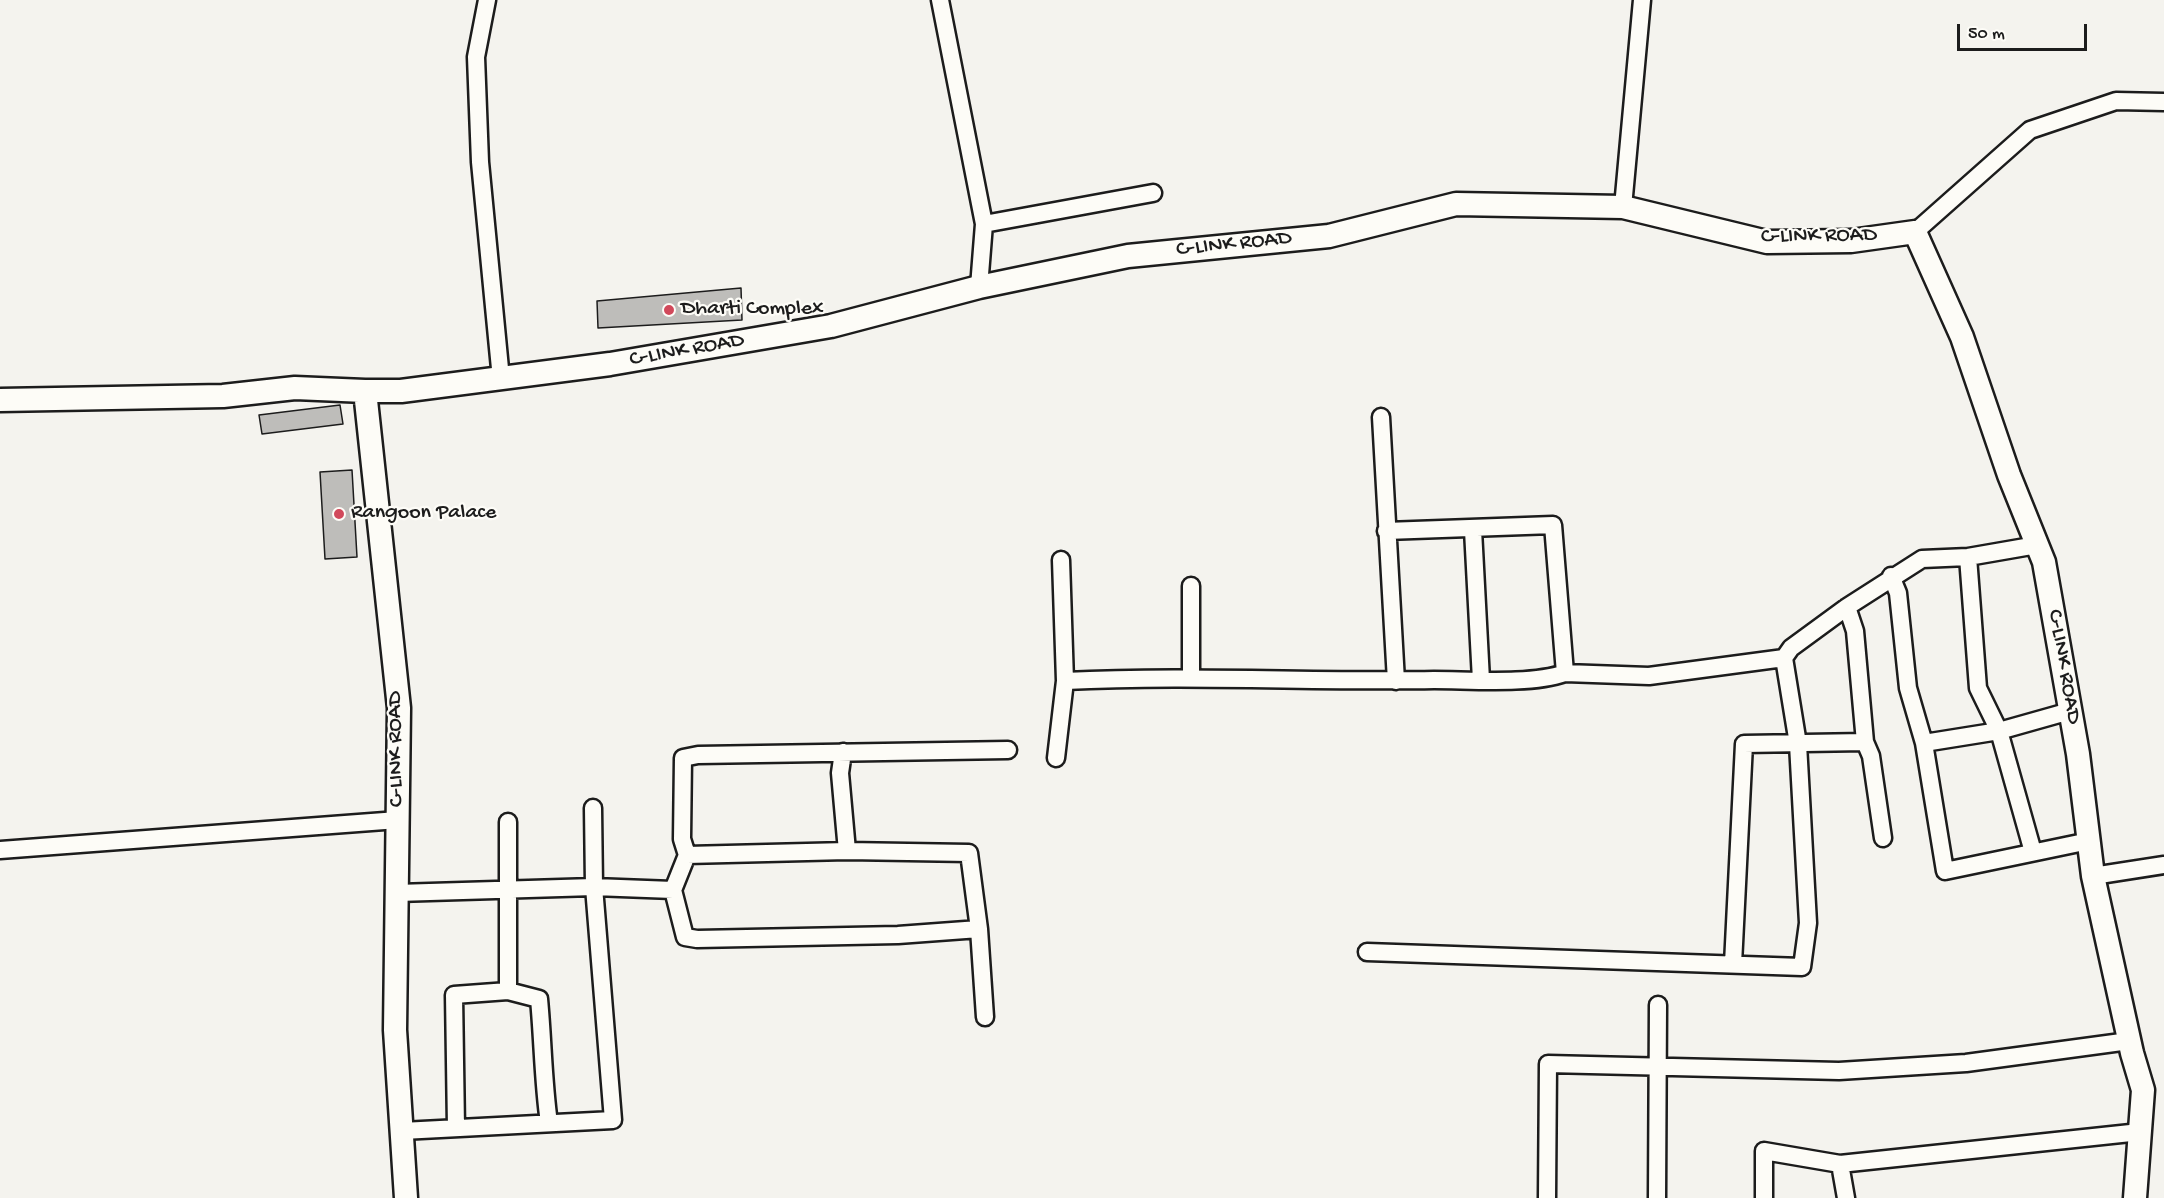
<!DOCTYPE html>
<html>
<head>
<meta charset="utf-8">
<style>
	body { margin:0 }
	#map { position:relative; width:2164px; height:1198px; overflow:hidden; background:#f4f3ee; font-family:"Gochi Hand",sans-serif }
	canvas { display:block }
	.scale { position:absolute; left:1957px; top:24px; width:130px; height:27px; box-sizing:border-box; border:3px solid #1c1c1c; border-top:0; padding-left:8px; font-size:18px; line-height:21px; white-space:nowrap; color:#1c1c1c; -webkit-text-stroke:4px #fdfcf7; paint-order:stroke }
</style>
</head>
<body>
<div id="map">
<canvas width="2164" height="1198"></canvas>
<div class="scale">50 m</div>
</div>
<script>
const context = document.querySelector('canvas').getContext('2d');
context.lineJoin = 'round';
function fillPath(path, color) {
  context.fillStyle = color;
  context.fill(path, 'evenodd');
}
function strokePath(path, color, width, dash) {
  context.strokeStyle = color;
  context.lineWidth = width;
  context.lineCap = dash ? 'butt' : 'round';
  context.setLineDash(dash || []);
  context.stroke(path);
}
function write(font, color, halo, rows, align = 'center') {
  context.font = font + ' "Gochi Hand",sans-serif';
  context.lineWidth = 4.5;
  context.setLineDash([]);
  context.textBaseline = 'middle';
  context.strokeStyle = halo;
  context.fillStyle = color;
  for (const [text, x, y, turn = 0] of rows) {
    context.save();
    context.translate(x, y);
    context.rotate((+turn || 0) * Math.PI / 180);
    context.textAlign = isNaN(turn) ? turn : align;
    if (halo) context.strokeText(text, 0, 0);
    context.fillText(text, 0, 0);
    context.restore();
  }
}
const building = new Path2D(`
	M741 288 742 320 598 328 597 301Z
	M340 405 343 424 262 434 259 415Z
	M352 470 357 557 325 559 320 472Z`);
const street = new Path2D(`
	M487 0 476 57 480 162 501 379
	M940 0 984 224 979 287
	M1623 207 1642 0
	M984 224 1153 193
	M1915 232 2030 130 2116 101 2164 102
	M1381 417 1396 681
	M1473 530 1481 680
	M1386 531 1553 525 1565 673
	M1968 557 1978 688 1999 731 2033 852
	M1061 560 1065 681C1188 675 1311 682 1434 680 1471 680 1531 685 1565 673L1649 676 1784 658
	M1891 576 1898 593 1908 688 1924 743 1945 871 2089 841
	M1847 607 1855 631 1865 742 1871 756 1883 838
	M1191 678V586
	M1924 743 1999 731 2070 711
	M843 752 840 773 847 851
	M1056 758 1065 681
	M0 850 398 820
	M687 855 847 851 969 853 979 929 985 1017
	M2093 876 2164 865
	M397 893 594 887 673 890
	M979 929 898 935 697 939 685 937 673 890 687 855 682 839 683 758 698 755 1008 750
	M1367 952 1802 967 1808 923 1798 744 1784 658 1791 648 1847 607 1922 559 1968 557 2037 545
	M1733 964 1744 744 1865 742
	M508 991V822
	M456 1128 454 995 508 991 539 999C543 1041 543 1081 549 1123
	M402 1131 613 1120 594 887 593 808
	M1547 1198 1548 1064 1839 1071 1966 1063 2129 1041
	M1657 1198 1658 1005
	M1764 1198V1151L1840 1164
	M1846 1198 1840 1164 2140 1132`);
const secondary = new Path2D(`
	M0 400 223 396 295 388 365 391
	M406 1198 395 1030 399 708 365 391H401L610 364 831 326 979 287 1128 256 1329 236 1456 204 1623 207 1767 242 1851 241 1915 232 1962 337 2009 475 2044 562 2078 754 2093 876 2132 1053 2143 1090 2135 1198`);
const markers = [
	[669,310,6,"#d1495b"],
	[339,514,6,"#d1495b"]
];
const streetNames = [
	["C-LINK ROAD",1819,237,-1],
	["C-LINK ROAD",1234,245,-6],
	["C-LINK ROAD",687,351,-10],
	["C-LINK ROAD",2063,667,80],
	["C-LINK ROAD",397,749,-91]
];
const poiNames = [
	["Dharti Complex",681,310],
	["Rangoon Palace",351,514]
];
fillPath(building, '#bebdba');
strokePath(building, '#1c1c1c', 1.5);
strokePath(street, '#1c1c1c', 21);
strokePath(secondary, '#1c1c1c', 27);
strokePath(street, '#fdfcf7', 16);
strokePath(secondary, '#fdfcf7', 22);
for (const [x, y, r, color] of markers) {
  const dot = new Path2D();
  dot.arc(x, y, r, 0, 2 * Math.PI);
  context.fillStyle = color;
  context.fill(dot);
  strokePath(dot, '#fdfcf7', 2);
}
write('22px', '#1c1c1c', '#fdfcf7', streetNames);
write('22px', '#1c1c1c', '#fdfcf7', poiNames, 'left');
</script>
</body>
</html>
